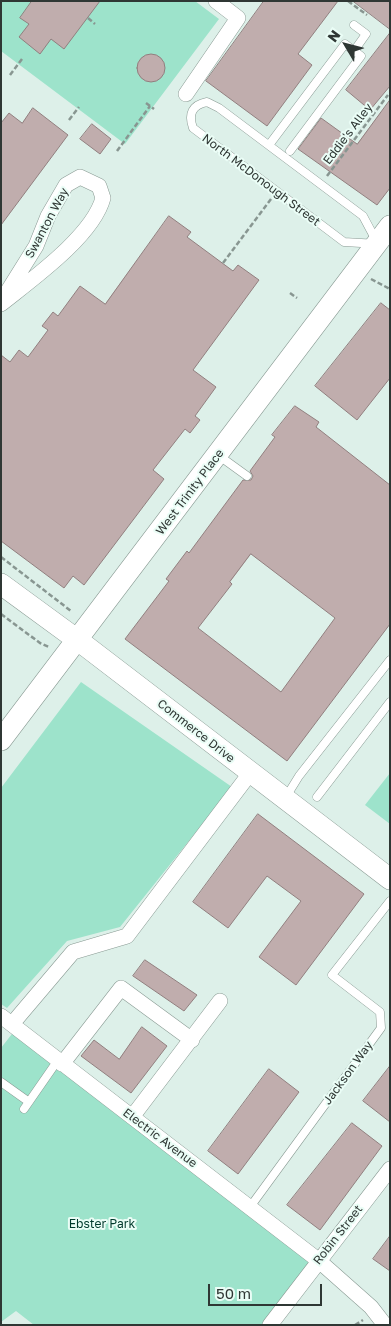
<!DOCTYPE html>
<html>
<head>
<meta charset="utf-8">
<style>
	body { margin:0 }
	#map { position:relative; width:391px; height:1326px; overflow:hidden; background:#ddf0e9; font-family:"Golos Text",sans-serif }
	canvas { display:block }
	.frame { position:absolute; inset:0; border:2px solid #2f3734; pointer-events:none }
	.north { position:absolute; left:321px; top:20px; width:50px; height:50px; -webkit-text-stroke:4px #eafdf6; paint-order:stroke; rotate:307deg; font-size:14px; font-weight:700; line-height:20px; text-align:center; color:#2f3734 }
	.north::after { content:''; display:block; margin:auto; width:18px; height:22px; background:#2f3734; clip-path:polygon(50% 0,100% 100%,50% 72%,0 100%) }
	.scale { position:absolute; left:208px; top:1284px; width:114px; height:22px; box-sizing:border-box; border:2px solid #2f3734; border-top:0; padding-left:6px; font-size:15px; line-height:18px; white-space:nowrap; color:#2f3734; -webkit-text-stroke:4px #eafdf6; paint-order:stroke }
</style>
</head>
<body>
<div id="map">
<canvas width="391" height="1326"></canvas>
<div class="frame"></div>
<div class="north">N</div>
<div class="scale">50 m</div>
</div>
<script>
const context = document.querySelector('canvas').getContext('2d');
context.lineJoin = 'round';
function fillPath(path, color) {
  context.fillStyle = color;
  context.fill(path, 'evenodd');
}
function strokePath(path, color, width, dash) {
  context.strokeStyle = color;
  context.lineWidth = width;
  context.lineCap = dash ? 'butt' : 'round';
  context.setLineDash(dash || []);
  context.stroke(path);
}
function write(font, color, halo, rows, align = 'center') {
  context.font = font + ' "Golos Text",sans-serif';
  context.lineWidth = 4;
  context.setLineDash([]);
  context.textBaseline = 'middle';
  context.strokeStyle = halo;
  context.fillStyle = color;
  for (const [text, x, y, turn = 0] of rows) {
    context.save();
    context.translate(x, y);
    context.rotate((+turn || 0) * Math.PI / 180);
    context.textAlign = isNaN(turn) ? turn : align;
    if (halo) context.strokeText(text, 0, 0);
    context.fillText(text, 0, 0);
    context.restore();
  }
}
const green = new Path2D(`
	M1 1H195L219 19 125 144 1 51Z
	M81 682 232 787 120 927 67 941 7 1008 1 1004V788Z
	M390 773V824L365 805Z
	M15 1030 312 1261 264 1325H34L16 1311 1 1322V1048Z`);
const building = new Path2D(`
	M32 1H100L64 49 51 39 40 54 19 37 29 24 20 18Z
	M264 1H338L298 54 312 65 267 126 206 81Z
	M353 1H390V29Z
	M390 33V86L370 110 346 90Z
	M137 68a14 14 0 1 1 28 0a14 14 0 1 1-28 0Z
	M390 100V188L377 205 298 149 321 118 357 144Z
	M33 108 68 135 1 225V123L9 113 22 123Z
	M92 124 111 139 100 154 80 139Z
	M169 216 191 232 187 237 233 271 238 265 259 280 193 370 216 387 195 416 200 420 190 433 185 429 153 470 164 479 84 585 73 576 64 588 1 541V355L10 362 19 350 28 357 48 330 42 326 53 312 58 316 80 286 105 304Z
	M381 303 390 310V378L357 420 315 386Z
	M295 406 319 422 316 427 390 485V624L287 761 125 639 169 581 166 579 187 551 189 553 243 480H251L253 476 250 471 275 437 272 435ZM251 554 335 618 281 692 198 628 232 584 230 582Z
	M258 814 364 894 296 985 259 957 301 901 267 876 228 928 193 902Z
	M145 960 197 995 184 1011 133 976Z
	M142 1027 167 1046 131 1093 81 1056 94 1040 119 1059Z
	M390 1066V1122L363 1101Z
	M269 1069 299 1092 238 1174 208 1151Z
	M352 1123 382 1146 320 1230 287 1205Z
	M390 1236V1271L373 1259Z`);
const path = new Path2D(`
	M348 1 367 15
	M88 18 95 24
	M10 75 22 59
	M146 103 154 109
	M69 120 79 107
	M117 151 150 106
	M327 176 388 95
	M223 263 271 199
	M371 279 390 289
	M290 293 297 298
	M1 557 71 611
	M1 614 40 643 49 647
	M355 1325 363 1320`);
const lane = new Path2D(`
	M354 25 366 34 354 51
	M207 102 219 108 363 216 378 244 344 242 193 128C188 114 192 105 207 102Z
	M269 145 345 44 361 56 290 151
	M218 455 247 476
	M286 797 299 776 390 660
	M317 797 390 702
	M1 1082 29 1102
	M24 1109 58 1060
	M250 1207 381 1028 380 1012 332 975 390 901`);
const street = new Path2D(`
	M186 94 238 18 216 1
	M1 302 36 246 48 216 66 185 80 177 99 186 103 198C93 236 31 280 1 304
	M1 1016 318 1260 371 1307 385 1325
	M12 1024 73 952 127 936 251 772
	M62 1064 121 988 192 1040
	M132 1117 220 1001
	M270 1325 390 1169`);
const secondary = new Path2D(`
	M1 584 87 647 390 879
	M1 740 390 226`);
const streetNames = [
	["Eddie's Alley",348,134,-53],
	["North McDonough Street",261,180,37],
	["Swanton Way",47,223,-62],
	["West Trinity Place",190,492,-53],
	["Commerce Drive",196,731,38],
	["Jackson Way",348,1073,-54],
	["Electric Avenue",160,1138,37],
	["Robin Street",338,1235,-52]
];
const parkNames = [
	["Ebster Park",102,1224]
];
fillPath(green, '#9de3cb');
fillPath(building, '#c0adad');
strokePath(building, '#917f7f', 1);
strokePath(lane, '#899a93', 9);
strokePath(street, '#899a93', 16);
strokePath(secondary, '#899a93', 22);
strokePath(path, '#889691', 2.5, [5, 2.5]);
strokePath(lane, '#fff', 8);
strokePath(street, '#fff', 15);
strokePath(secondary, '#fff', 21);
write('12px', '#2f3734', '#eafdf6', streetNames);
write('12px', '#003a2c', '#eafdf6', parkNames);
</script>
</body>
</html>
